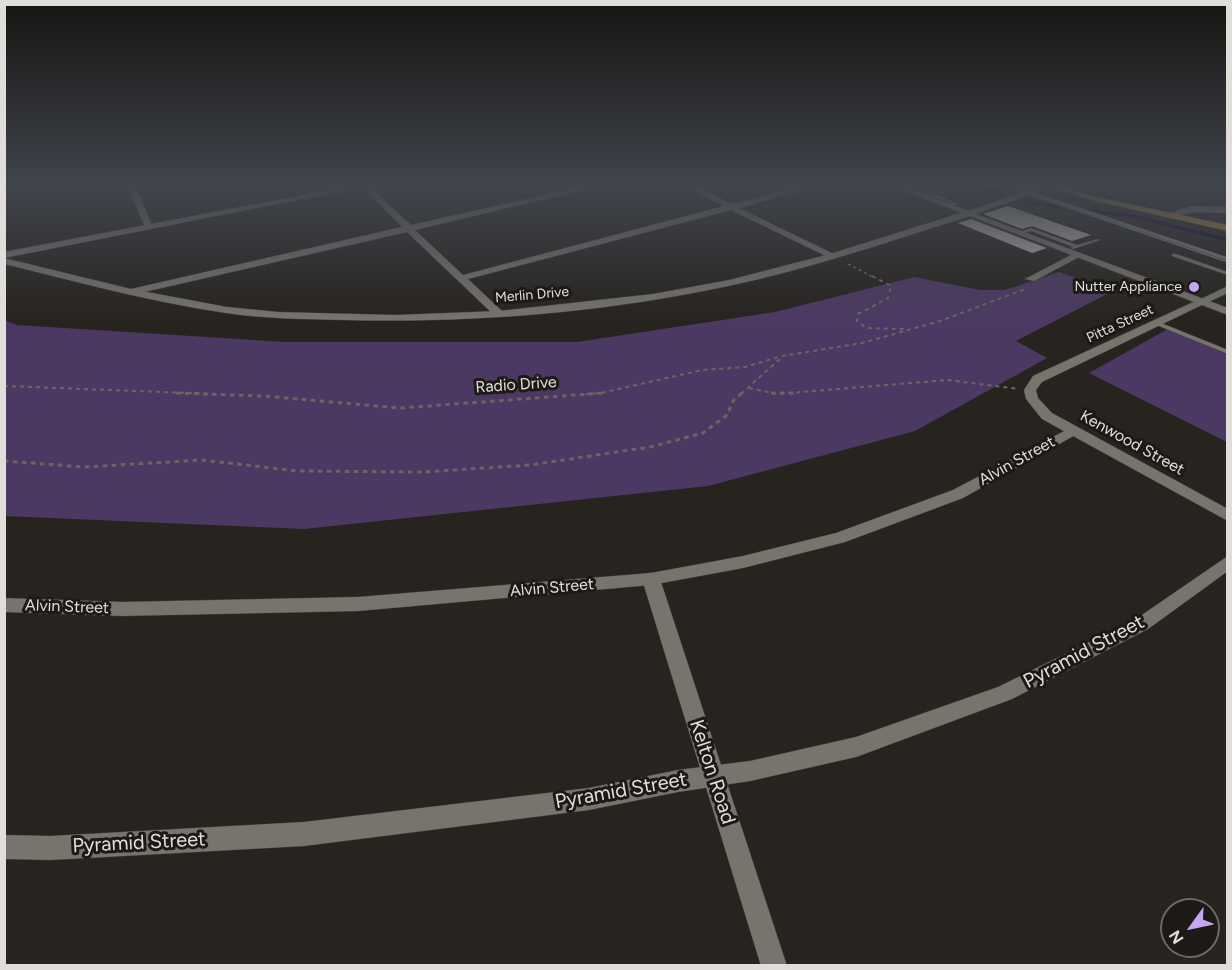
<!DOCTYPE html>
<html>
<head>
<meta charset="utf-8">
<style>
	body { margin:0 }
	#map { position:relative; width:1232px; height:970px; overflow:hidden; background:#27241f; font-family:Figtree,sans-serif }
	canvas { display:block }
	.frame { position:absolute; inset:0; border:6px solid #e0dedb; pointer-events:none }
	.north { position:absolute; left:1160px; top:898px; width:60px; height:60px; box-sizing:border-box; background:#1d1a16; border:2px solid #6b6865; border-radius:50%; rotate:237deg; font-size:16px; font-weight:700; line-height:24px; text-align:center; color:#e0dedb }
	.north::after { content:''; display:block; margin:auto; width:21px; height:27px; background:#c6a6f0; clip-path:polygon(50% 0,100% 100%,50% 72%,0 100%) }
</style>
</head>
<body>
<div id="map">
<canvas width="1232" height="970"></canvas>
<div class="frame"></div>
<div class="north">N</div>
</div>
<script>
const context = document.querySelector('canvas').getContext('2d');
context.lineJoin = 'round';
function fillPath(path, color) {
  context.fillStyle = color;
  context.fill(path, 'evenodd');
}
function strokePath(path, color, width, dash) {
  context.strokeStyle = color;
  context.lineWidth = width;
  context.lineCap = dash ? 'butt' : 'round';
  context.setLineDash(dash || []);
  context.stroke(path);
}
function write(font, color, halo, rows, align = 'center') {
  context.font = font + ' Figtree,sans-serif';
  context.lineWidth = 6;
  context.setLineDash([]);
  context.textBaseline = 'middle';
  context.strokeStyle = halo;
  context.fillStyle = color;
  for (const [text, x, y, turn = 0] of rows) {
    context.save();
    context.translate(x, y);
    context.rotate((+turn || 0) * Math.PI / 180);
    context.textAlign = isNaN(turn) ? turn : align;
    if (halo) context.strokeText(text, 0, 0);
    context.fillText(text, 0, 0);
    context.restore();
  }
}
const green = new Path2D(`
	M1059 272 1113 291 1016 341 1047 358 915 431 708 486 304 529 5 516 4 320 17 325 286 342H577L775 312 914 277 980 290H1005Z
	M1168 329 1227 354V442L1089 373Z`);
const stream = new Path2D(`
	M975 185 1007 197
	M1021 202 1062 207
	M1082 209 1137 217 1228 240`);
const building = new Path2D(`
	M1008 206 1091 235 1072 241 1032 226 1022 229 983 214Z
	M971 219 1047 248 1032 253 958 223Z`);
const pathFar2 = new Path2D(`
	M848 264 875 278`);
const pathFar1 = new Path2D(`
	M872 276 891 286 888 298 858 314 857 321 866 328 905 329
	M4 386 215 394
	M749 388 777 394 948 380 1019 389
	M586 394 601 393 702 370 745 367 782 356 862 343 940 321 1028 288
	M741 394 782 357`);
const path = new Path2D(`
	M176 393 264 396 400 408 603 393
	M771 393H794
	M4 461 85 467 202 460 298 471 423 472 530 465 650 447 703 433 727 415 733 401 742 393`);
const service = new Path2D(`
	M921 190 940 196 958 204 948 207 946 206 947 205 952 204 939 198 930 201V199L935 197 921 192Z
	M1031 228 1077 245 1098 239 1100 240 1073 249 1071 248 1073 247 1031 231 1020 234 1018 233Z
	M1172 254H1176L1228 272V275L1172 256Z
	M1156 321 1228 350V354L1154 324 1153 323Z`);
const minor = new Path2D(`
	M127 185H135L153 227 152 229 145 227Z
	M361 185H368L411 225 588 185H604L415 230 463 275 724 206 682 185H693L732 204 805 185H819L739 208 838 256 830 258 731 210 468 279 503 312 504 314 499 317 495 316 407 232 131 295 126 292 131 289 402 227Z
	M1193 206 1228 207V213L1193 212 1168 218 1164 215Z
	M1075 253 1083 255 1034 281 1025 279Z
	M1228 286V293L1204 304H1196L1195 302Z
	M1072 427 1079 431 1077 434 963 498 845 542 743 568 651 585 358 611 122 616 4 612V598L122 602 358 597 651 573 743 556 836 533 953 490Z
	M1228 556V571L1148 629 1012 699 856 757 750 781 678 792 589 810 304 846 51 860 4 859V835L51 836 304 822 589 788 678 770 750 761 856 737 998 687 1136 619Z`);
const tertiary = new Path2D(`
	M355 185H373L4 258V252Z
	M967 211 970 212V216C890 241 810 269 728 286 603 313 472 323 345 320 305 319 266 319 226 313 151 302 78 282 4 264V258L131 289 227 307 278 312 395 315 499 311 653 294 729 280 830 254Z
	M1200 299 1205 302 1204 304 1042 382 1036 390 1038 398 1052 413 1228 509V521L1042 419 1026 399 1024 390 1033 376Z
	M651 573 657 574 660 579 787 966H761L642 579 645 574Z`);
const secondary = new Path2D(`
	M889 185H901L968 211 1043 185H1056L976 214 1228 308V315Z`);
const primary = new Path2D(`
	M1042 185H1056L1097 197 1228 225V231L1095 201Z`);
const tram = new Path2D(`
	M1002 185 1228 262`);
const rail = new Path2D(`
	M1008 185 1228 259`);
const markers = [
	[1194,287,6,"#c6a6f0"]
];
const farPoinames = [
	["Nutter Appliance",1182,287]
];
const farStreetnames = [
	["Merlin Drive",532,295,-5],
	["Pitta Street",1120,324,-25]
];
const streetNames = [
	["Radio Drive",516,385,-4],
	["Kenwood Street",1132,443,29],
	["Alvin Street",1017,461,-29],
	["Alvin Street",552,588,-5],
	["Alvin Street",67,607,2]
];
const nearStreetnames = [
	["Pyramid Street",1084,652,-28],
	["Kelton Road",712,772,72],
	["Pyramid Street",621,791,-10],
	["Pyramid Street",139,843,-3]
];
fillPath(green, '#4c3963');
strokePath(stream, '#18002e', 3);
fillPath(building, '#b4b0ab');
strokePath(service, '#423f3b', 1);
strokePath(minor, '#423f3b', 1);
strokePath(tertiary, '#423f3b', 1);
strokePath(secondary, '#423f3b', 1);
strokePath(primary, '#423f3b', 1);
strokePath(pathFar2, '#696662', 1.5, [3, 3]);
strokePath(pathFar1, '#696662', 2, [4, 4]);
strokePath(path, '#696662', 3, [4.5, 4.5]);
fillPath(service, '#77746e');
fillPath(minor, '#77746e');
fillPath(tertiary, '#77746e');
fillPath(secondary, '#77746e');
fillPath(primary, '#ae873f');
strokePath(tram, '#807e7a', 1.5);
strokePath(rail, '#807e7a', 3);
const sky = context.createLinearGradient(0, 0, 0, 321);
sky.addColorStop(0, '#151411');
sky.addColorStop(0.58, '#41454d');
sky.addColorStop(1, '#41454d00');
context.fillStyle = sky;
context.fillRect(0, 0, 1232, 321);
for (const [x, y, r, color] of markers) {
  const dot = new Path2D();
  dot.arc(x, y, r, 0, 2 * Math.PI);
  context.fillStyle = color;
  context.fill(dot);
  strokePath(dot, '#1d1a16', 2);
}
write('14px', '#e0dedb', '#1d1a16', farPoinames, 'right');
write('14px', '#e0dedb', '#1d1a16', farStreetnames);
write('16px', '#e0dedb', '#1d1a16', streetNames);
write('20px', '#e0dedb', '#1d1a16', nearStreetnames);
</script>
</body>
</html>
